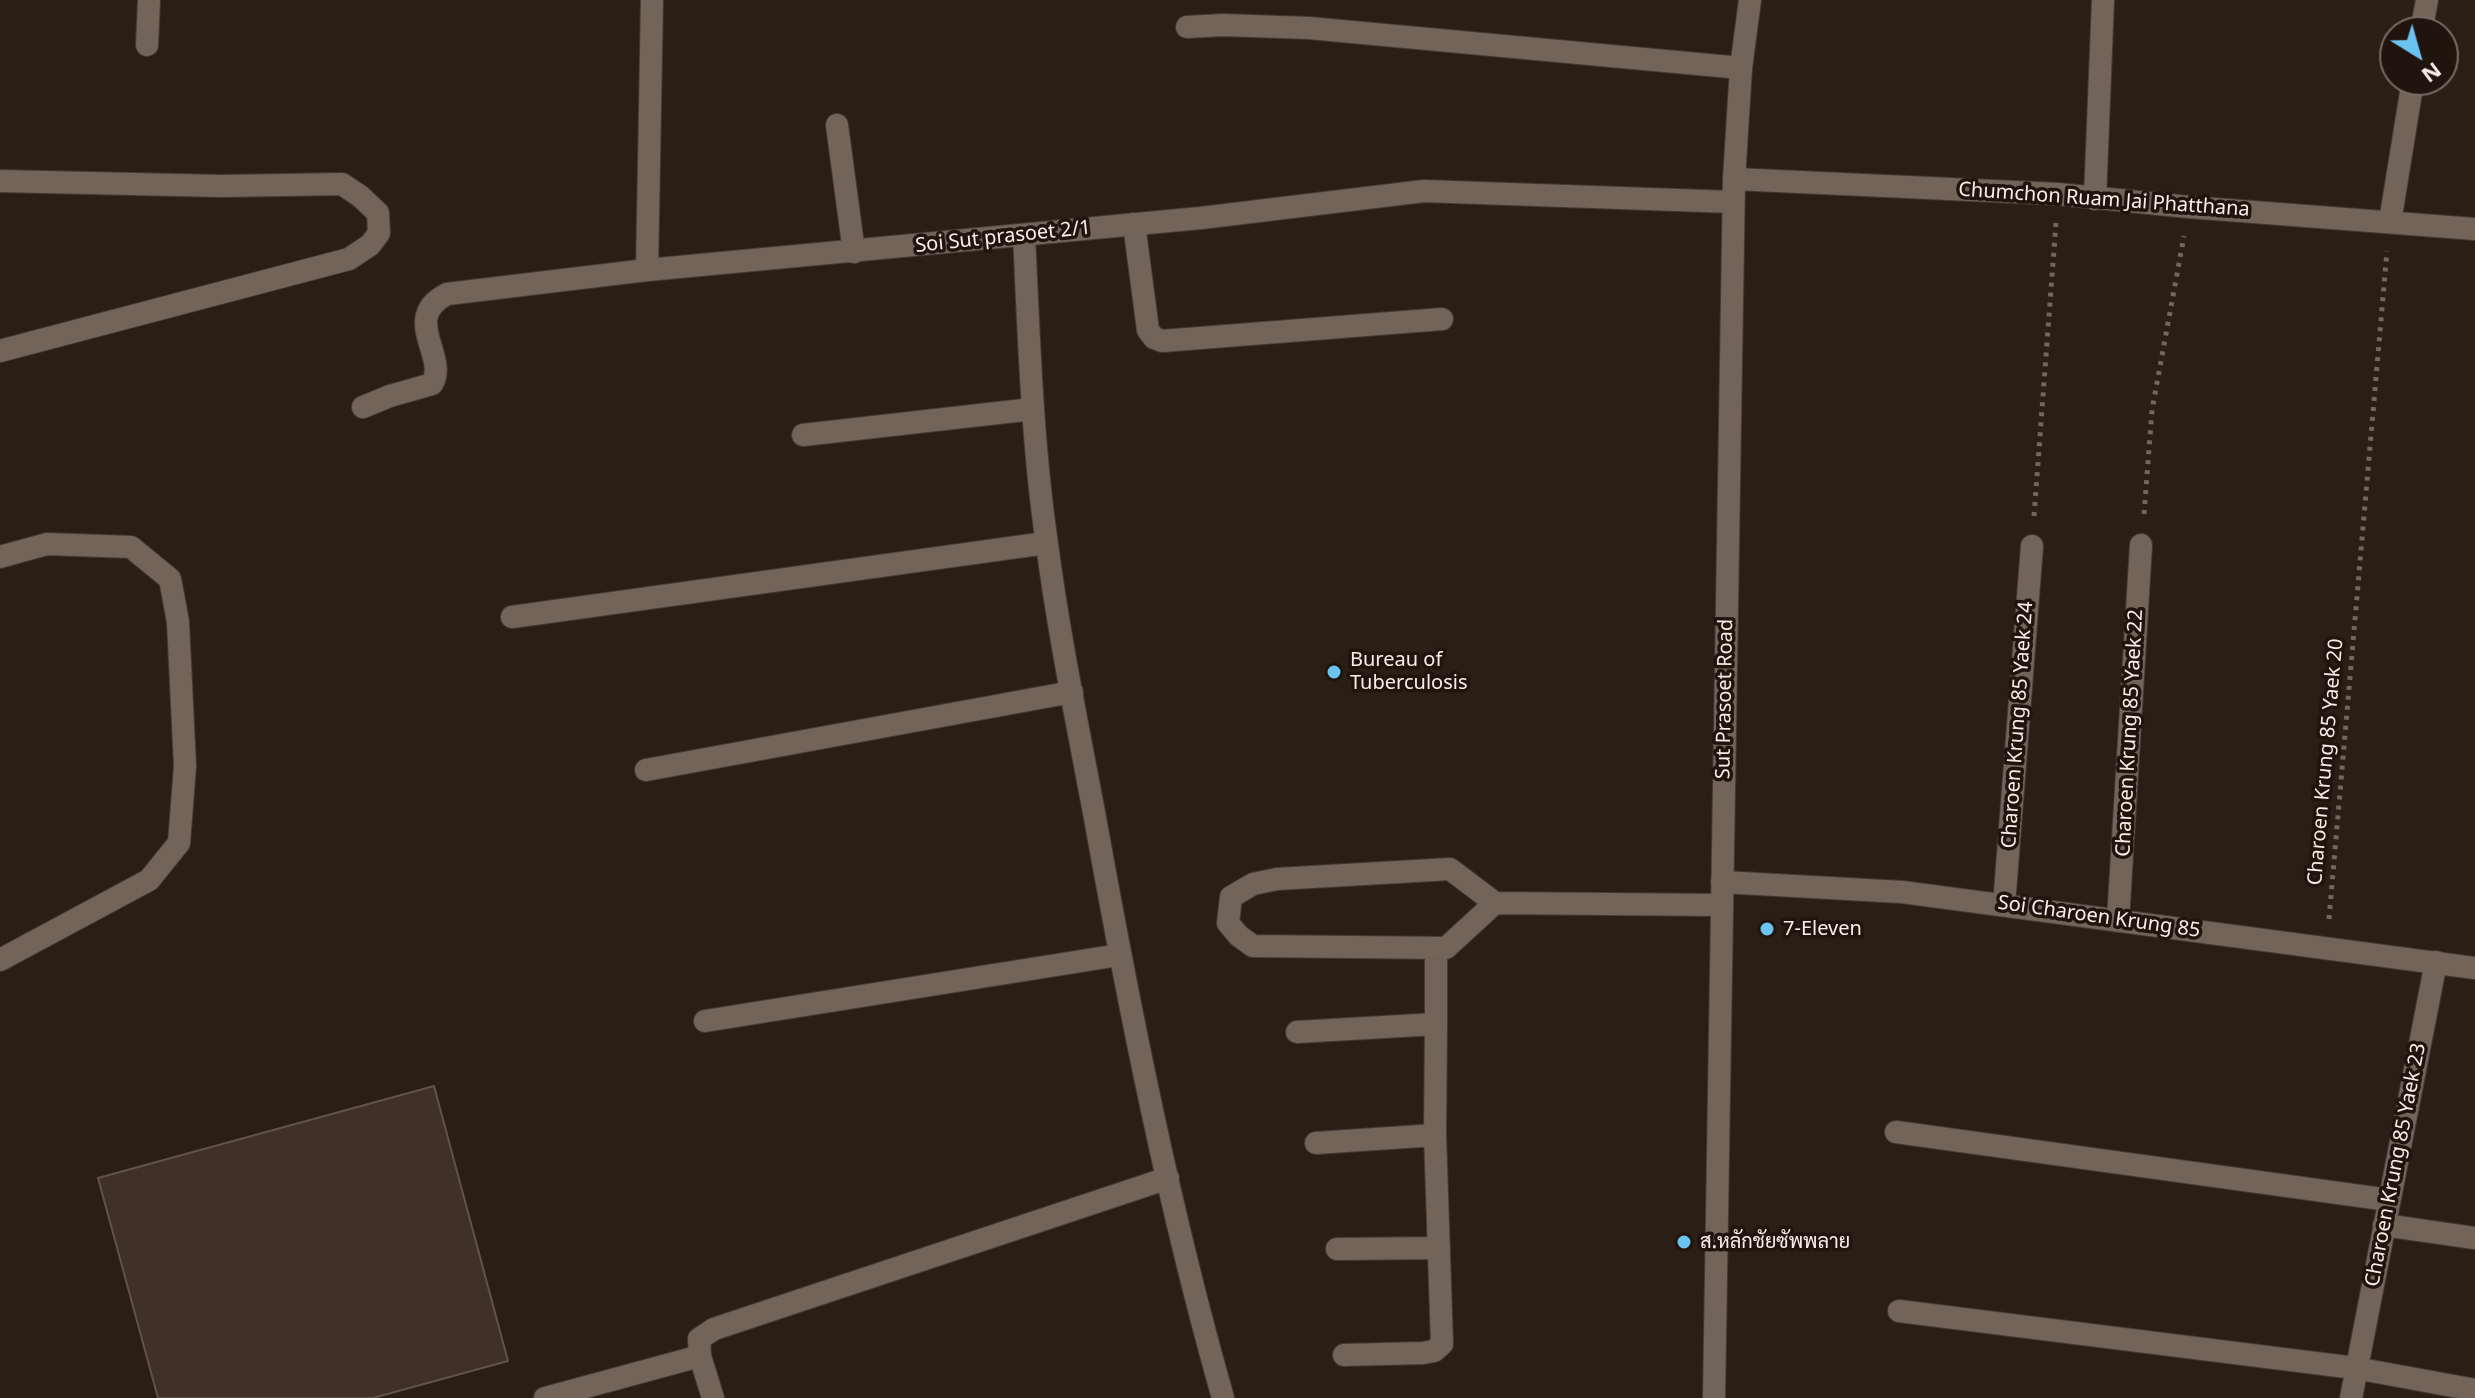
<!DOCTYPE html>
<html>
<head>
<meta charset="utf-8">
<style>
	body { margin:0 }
	#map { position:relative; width:2475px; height:1398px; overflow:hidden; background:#2b1e15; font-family:"Noto Sans",sans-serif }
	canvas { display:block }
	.north { position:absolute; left:2379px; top:16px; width:80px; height:80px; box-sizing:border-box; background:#21140c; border:2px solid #776b64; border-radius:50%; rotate:143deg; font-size:22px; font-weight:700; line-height:32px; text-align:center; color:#f8eee9 }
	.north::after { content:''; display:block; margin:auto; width:28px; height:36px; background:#6bc3f2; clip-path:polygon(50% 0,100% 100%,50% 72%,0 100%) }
</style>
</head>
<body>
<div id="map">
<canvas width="2475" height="1398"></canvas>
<div class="north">N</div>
</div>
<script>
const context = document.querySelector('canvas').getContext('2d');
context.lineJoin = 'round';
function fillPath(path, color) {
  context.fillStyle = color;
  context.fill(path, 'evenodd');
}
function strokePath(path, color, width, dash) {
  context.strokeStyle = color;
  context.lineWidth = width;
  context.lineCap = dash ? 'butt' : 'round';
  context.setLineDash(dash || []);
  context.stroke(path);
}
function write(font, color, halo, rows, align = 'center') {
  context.font = font + ' "Noto Sans",Sarabun,sans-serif';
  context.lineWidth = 7;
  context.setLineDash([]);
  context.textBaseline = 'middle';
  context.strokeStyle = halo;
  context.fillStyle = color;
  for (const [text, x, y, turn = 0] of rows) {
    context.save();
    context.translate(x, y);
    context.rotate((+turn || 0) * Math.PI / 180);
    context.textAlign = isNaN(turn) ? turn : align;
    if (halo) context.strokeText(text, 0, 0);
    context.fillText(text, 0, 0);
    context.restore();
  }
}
const building = new Path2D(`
	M434 1086 508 1361 373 1398H158L98 1178Z`);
const path = new Path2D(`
	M2144 514 2152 410 2184 236
	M2034 516 2056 223
	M2329 919 2387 251`);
const service = new Path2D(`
	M2421 32 2427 0
	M2390 222 2413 80
	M1134 224 1148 330 1154 338 1162 341 1442 319
	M0 557 47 544 131 547 170 579 178 622 185 766 179 843 149 880 0 960
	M646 770 1072 692
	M1495 903 1446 948 1253 946 1239 936 1228 923 1231 897 1253 884 1277 879 1450 869 1495 903 1721 905
	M705 1021 1119 955
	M1297 1032 1436 1024V949
	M1316 1143 1435 1135
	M1337 1249 1439 1248
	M1344 1355 1423 1353 1434 1351 1442 1344 1435 1135 1436 1024
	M545 1398 700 1356`);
const minor = new Path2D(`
	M1187 27 1223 25 1309 28 1741 68
	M147 45 149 0
	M837 125 854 252
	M1734 179 2058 194 2189 207 2475 229
	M0 181 222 186 342 184 360 196 378 213 379 233 370 245 349 259 0 351
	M2095 199 2103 0
	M1024 235C1029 338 1032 442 1047 544 1059 636 1078 727 1095 818 1130 1012 1169 1208 1223 1398
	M647 270 652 0
	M363 407 390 396 432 384C449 357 400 318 447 294L647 270 1201 218 1424 191 1733 202
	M803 435 1033 409
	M512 617 1046 543
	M2004 905 2032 546
	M2118 920 2141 545
	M1896 1132 2389 1200
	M2384 1225 2475 1238
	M1899 1311 2355 1368 2475 1390
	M713 1398 700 1356 699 1339 714 1329 1168 1178
	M2351 1398 2436 962`);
const tertiary = new Path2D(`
	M1722 882 1902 892 2475 968
	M1714 1398 1734 179 1741 68 1750 0`);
const markers = [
	[1334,672,8,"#6bc3f2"],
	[1767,929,8,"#6bc3f2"],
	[1684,1242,8,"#6bc3f2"]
];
const streetNames = [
	["Chumchon Ruam Jai Phatthana",2104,200,4],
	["Soi Sut prasoet 2/1",1003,237,-6],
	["Sut Prasoet Road",1725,699,-89],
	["Charoen Krung 85 Yaek 24",2018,725,-86],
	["Charoen Krung 85 Yaek 22",2130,733,-87],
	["Charoen Krung 85 Yaek 20",2326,762,-85],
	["Soi Charoen Krung 85",2099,917,8],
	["Charoen Krung 85 Yaek 23",2396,1165,-79]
];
const poiNames = [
	["Bureau of",1350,660],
	["Tuberculosis",1350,683],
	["7-Eleven",1783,929],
	["ส.หลักชัยซัพพลาย",1700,1242]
];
fillPath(building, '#3f3128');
strokePath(building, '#625349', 2);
strokePath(service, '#453b36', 24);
strokePath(minor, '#453b36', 24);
strokePath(tertiary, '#453b36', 24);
strokePath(path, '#72665e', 5, [4, 6]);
strokePath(service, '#73645a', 22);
strokePath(minor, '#73645a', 22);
strokePath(tertiary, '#73645a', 22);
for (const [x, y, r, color] of markers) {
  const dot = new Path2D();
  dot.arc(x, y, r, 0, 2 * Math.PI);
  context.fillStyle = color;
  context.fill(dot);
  strokePath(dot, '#21140c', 3);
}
write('20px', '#f8eee9', '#21140c', streetNames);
write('20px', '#f8eee9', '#21140c', poiNames, 'left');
</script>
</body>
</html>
